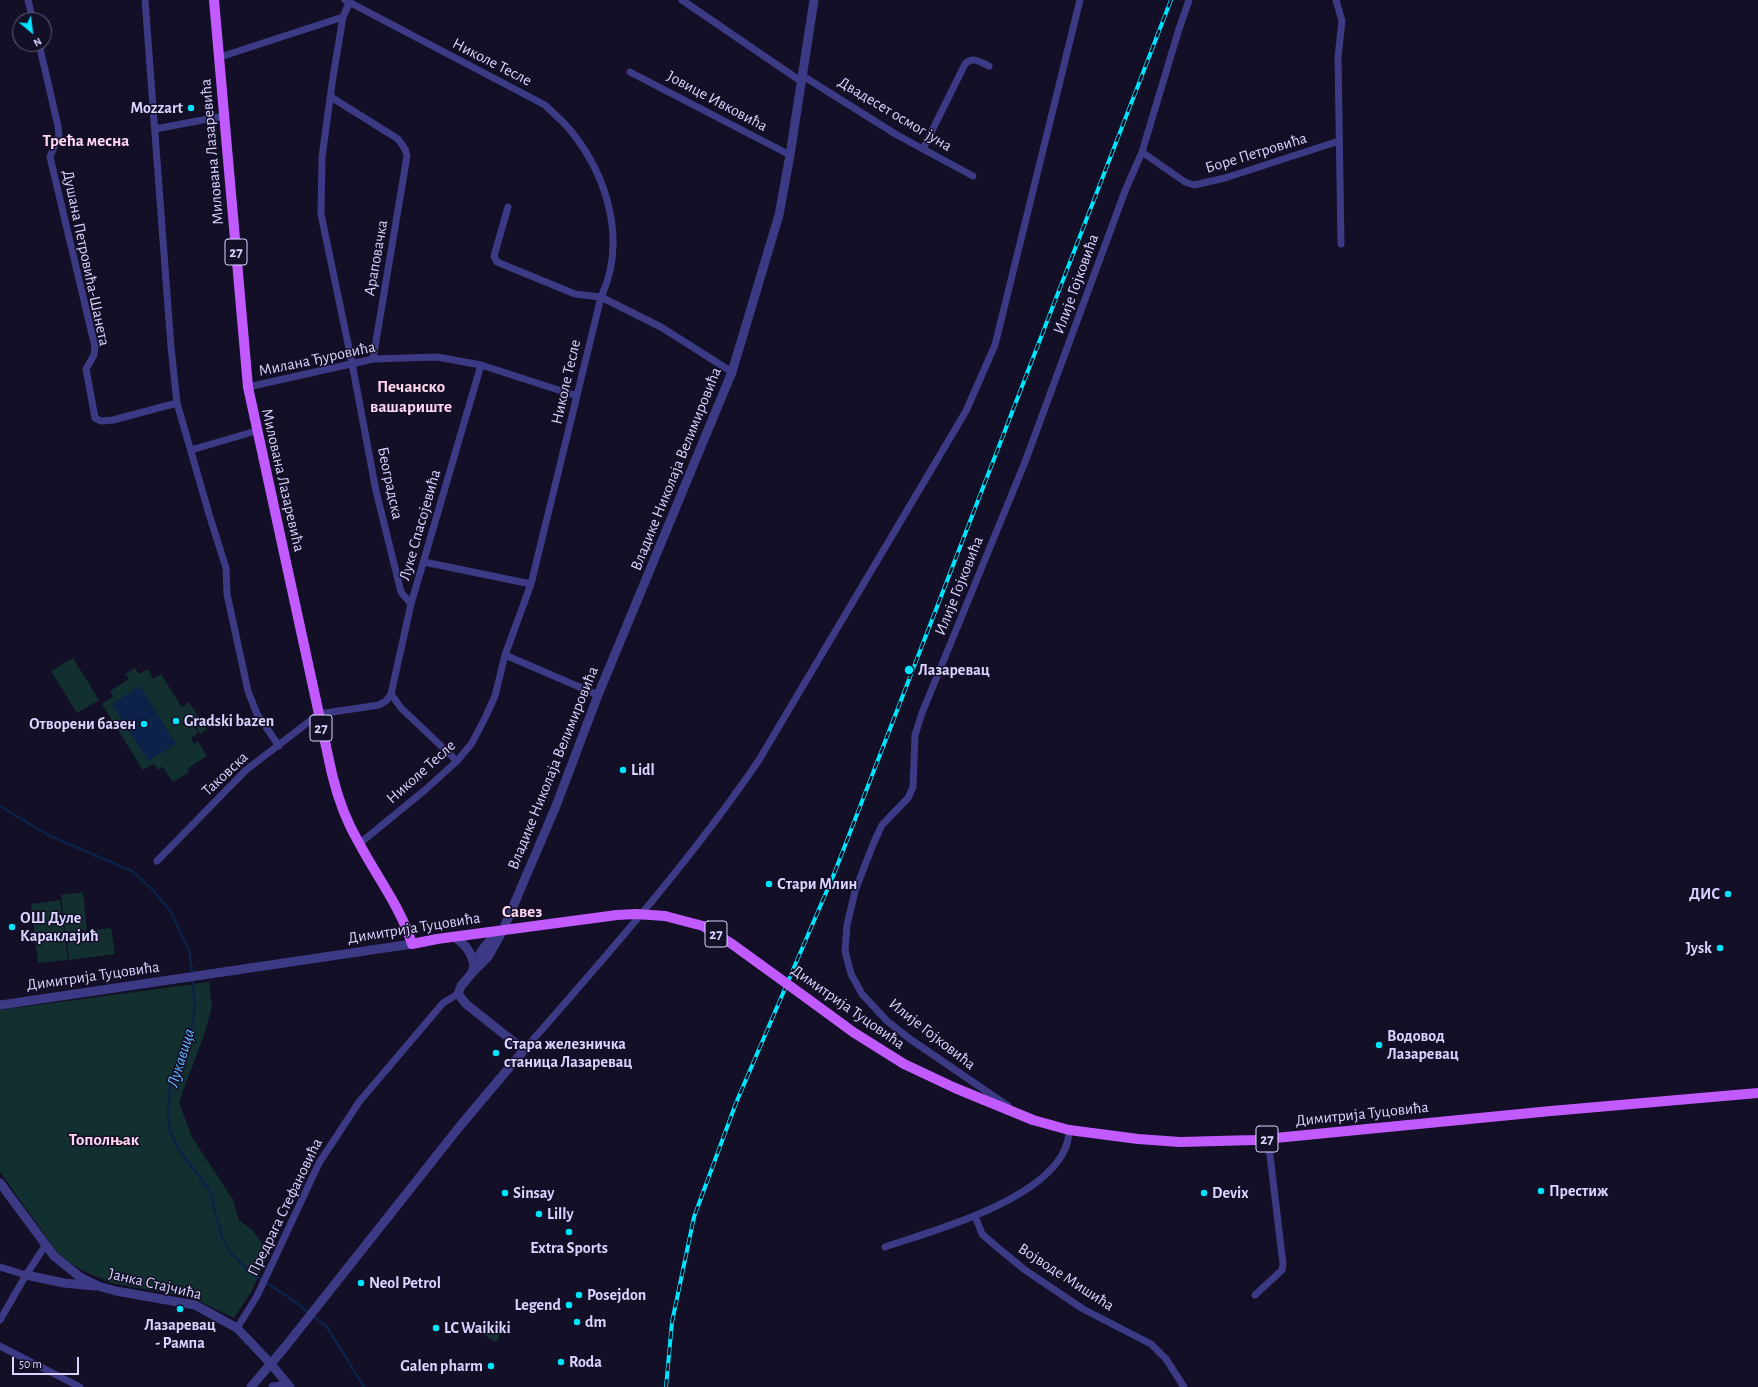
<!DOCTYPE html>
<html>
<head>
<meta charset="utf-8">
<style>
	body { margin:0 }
	#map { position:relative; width:1758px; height:1387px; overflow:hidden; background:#130f26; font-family:"Alegreya Sans",sans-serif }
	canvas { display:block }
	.north { position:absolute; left:12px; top:12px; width:40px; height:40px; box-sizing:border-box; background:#130f26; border:1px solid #625e7d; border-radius:50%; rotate:151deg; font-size:11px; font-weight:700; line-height:16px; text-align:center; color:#d9d4ff }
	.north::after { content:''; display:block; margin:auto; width:14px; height:18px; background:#00e5ff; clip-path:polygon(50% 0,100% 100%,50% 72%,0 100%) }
	.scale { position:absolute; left:12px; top:1357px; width:67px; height:18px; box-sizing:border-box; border:2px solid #d9d4ff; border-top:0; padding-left:5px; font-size:12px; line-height:14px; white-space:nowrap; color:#d9d4ff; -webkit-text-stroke:3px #130f26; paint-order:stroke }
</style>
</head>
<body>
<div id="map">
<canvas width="1758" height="1387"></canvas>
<div class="north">N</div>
<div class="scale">50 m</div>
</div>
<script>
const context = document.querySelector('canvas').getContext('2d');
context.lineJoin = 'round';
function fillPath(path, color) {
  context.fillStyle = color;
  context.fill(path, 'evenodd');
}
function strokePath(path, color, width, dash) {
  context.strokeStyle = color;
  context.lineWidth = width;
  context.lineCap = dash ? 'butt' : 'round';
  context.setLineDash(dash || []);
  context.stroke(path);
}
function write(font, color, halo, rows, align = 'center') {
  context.font = font + ' "Alegreya Sans",sans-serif';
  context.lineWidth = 3;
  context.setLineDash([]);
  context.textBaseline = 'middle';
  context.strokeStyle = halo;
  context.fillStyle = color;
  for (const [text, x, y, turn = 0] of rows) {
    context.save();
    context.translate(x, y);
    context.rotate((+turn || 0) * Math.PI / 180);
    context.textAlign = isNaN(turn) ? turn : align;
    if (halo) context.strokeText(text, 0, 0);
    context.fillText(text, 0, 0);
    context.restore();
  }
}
const green = new Path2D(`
	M73 658 99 700 77 713 51 671Z
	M135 668 139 674 148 669 153 679 161 674 198 733 191 738 194 744 198 741 207 756 187 769 189 772 173 782 163 767 158 770 154 764 143 770 102 704 113 697 110 691 129 679 125 674Z
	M189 702 207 730 200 734 182 707Z
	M83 892 87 930 65 932 61 895Z
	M60 900 68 960 38 963 31 904Z
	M111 928 115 954 69 960 66 934Z
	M209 982 212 1006 204 1035 179 1102 192 1137 233 1200 239 1220 252 1230 269 1252 251 1292 234 1318 193 1298 112 1283 85 1272 70 1263 57 1252 0 1172V1010Z
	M488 1327 500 1335 496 1342 484 1335Z`);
const water = new Path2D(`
	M140 686 176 744 148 761 112 704Z`);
const stream = new Path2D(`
	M0 806 48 835 132 871 153 890 171 912 190 953 195 1007 191 1030 170 1086 168 1113 170 1130 178 1149 210 1191 222 1238 230 1252 250 1272 290 1298 327 1327 364 1387`);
const minor = new Path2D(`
	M28 0 33 20
	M145 0 171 347 177 403 209 514 226 568 227 594 248 691 257 714 279 746
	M345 0 545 105C554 114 564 122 571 131 608 177 627 242 601 297L531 584 505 655 495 696 486 716 472 743 457 761 425 790 359 844
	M682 0 802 82
	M1336 0 1342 21 1338 57 1341 244
	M349 3 343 17 333 77 322 157 321 214 352 363 376 491 401 592 411 604
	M39 44 58 126 59 135 50 157 95 347 94 355 86 369 95 418 101 421 113 420 177 403
	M220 57 343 17
	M630 72 790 155
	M803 76 897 135 973 176
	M331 97 398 139 405 149 407 156 373 359
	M155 129 224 116
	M923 149 965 64C973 56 980 62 989 66
	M1142 152 1185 182 1194 185 1225 178 1339 141
	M508 207 494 256 497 262 575 294 601 297 661 327 732 372
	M248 387 373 359 437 357 481 365 577 396
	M191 450 256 431
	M424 562 531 584
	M505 655 598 695
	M391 694 411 604 481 365
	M157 861 246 770 319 714 379 705 386 701 391 694 401 708 457 761
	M524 1050C606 956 689 863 759 760L966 411 995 345 1080 0
	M1008 1106 910 1039 887 1021 862 994 851 974 845 951 847 925 855 891 874 842 882 825 908 798 913 787 915 735 922 713 1025 462 1125 191 1142 152 1179 29 1189 0
	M975 1216 982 1234 997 1247 1025 1270 1083 1309 1151 1344 1166 1359 1184 1387
	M885 1247C934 1230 1069 1195 1069 1130
	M0 1267 26 1275
	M1255 1295 1282 1270 1283 1264 1268 1139
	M0 1320 26 1275 45 1246
	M237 1328 257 1296 319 1163 359 1102 443 1003 458 994
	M0 1346 80 1387`);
const tertiary = new Path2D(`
	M454 937C466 944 472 953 474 966
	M472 972C477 956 487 941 500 932
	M0 1005 412 944
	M0 1183 54 1256 80 1277 98 1286 116 1291 195 1305 237 1328 271 1364 290 1387
	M26 1275 64 1283 95 1286
	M251 1387 285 1347 460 1126 524 1050 466 1004 458 994 461 986 472 973 488 957 503 930 556 806 598 695 732 372 779 215 790 155 814 0
	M273 1387 287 1385`);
const primary = new Path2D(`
	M214 0 248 387 332 774C338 799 346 821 359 843 377 877 401 908 412 944L437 939 617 915
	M665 916 703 926 732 944 761 965
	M808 999 853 1032 904 1064 955 1088 1033 1120 1069 1130 1138 1139 1180 1142 1255 1140 1551 1111 1758 1093`);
const rail = new Path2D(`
	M666 1387 672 1322 694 1217 736 1103 834 874 1171 0`);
const primaryBridge = new Path2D(`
	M617 915 636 914 665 916
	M761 965 808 999`);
const markers = [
	[191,108,4,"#00e5ff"],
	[909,670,5,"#00e5ff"],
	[176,721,4,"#00e5ff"],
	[144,724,4,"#00e5ff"],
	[623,770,4,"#00e5ff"],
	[769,884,4,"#00e5ff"],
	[1728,894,4,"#00e5ff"],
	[12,927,4,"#00e5ff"],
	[1720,948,4,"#00e5ff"],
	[1379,1045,4,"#00e5ff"],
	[496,1053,4,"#00e5ff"],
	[1541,1191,4,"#00e5ff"],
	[505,1193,4,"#00e5ff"],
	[1204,1193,4,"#00e5ff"],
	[539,1214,4,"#00e5ff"],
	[569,1232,4,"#00e5ff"],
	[361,1283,4,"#00e5ff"],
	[579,1295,4,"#00e5ff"],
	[569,1305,4,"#00e5ff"],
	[180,1309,4,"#00e5ff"],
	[577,1322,4,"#00e5ff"],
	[436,1328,4,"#00e5ff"],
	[561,1362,4,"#00e5ff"],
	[491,1366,4,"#00e5ff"]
];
const shields = [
	[236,252,22],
	[321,728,22],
	[716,934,22],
	[1267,1139,22]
];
const shieldNames = [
	["27",236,252],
	["27",321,728],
	["27",716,934],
	["27",1267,1139]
];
const streetNames = [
	["Николе Тесле",492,62,27],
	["Јовице Ивковића",717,101,28],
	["Двадесет осмог јуна",895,114,31],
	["Милована Лазаревића",212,152,-95],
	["Боре Петровића",1256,153,-17],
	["Душана Петровића-Шанета",86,258,78],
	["Араповачка",376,258,-80],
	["Илије Гојковића",1076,284,-70],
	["Милана Ђуровића",317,359,-12],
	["Николе Тесле",566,382,-77],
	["Владике Николаја Велимировића",676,469,-68],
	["Милована Лазаревића",283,480,77],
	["Београдска",390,483,78],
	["Луке Спасојевића",420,525,-74],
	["Илије Гојковића",959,586,-68],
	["Владике Николаја Велимировића",553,768,-68],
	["Николе Тесле",421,772,-42],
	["Таковска",225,774,-43],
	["Димитрија Туцовића",414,928,-9],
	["Димитрија Туцовића",93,976,-8],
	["Димитрија Туцовића",848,1007,35],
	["Илије Гојковића",932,1034,38],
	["Димитрија Туцовића",1362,1114,-6],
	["Предрага Стефановића",285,1207,-64],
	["Војводе Мишића",1066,1277,33],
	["Јанка Стајчића",155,1284,13]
];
const poiNames = [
	["Mozzart",183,108,"right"],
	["Лазаревац",918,670],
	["Gradski bazen",184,721],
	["Отворени базен",136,724,"right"],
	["Lidl",631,770],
	["Стари Млин",777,884],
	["ДИС",1720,894,"right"],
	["ОШ Дуле",20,918],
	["Караклајић",20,936],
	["Jysk",1712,948,"right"],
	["Водовод",1387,1036],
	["Лазаревац",1387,1054],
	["Стара железничка",504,1044],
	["станица Лазаревац",504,1062],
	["Престиж",1549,1191],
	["Sinsay",513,1193],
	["Devix",1212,1193],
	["Lilly",547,1214],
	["Extra Sports",569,1248,"center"],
	["Neol Petrol",369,1283],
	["Posejdon",587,1295],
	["Legend",561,1305,"right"],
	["dm",585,1322],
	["Лазаревац",180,1325,"center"],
	["- Рампа",180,1343,"center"],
	["LC Waikiki",444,1328],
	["Roda",569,1362],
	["Galen pharm",483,1366,"right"]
];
const neighbourhoodNames = [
	["Трећа месна",86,141],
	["Печанско",411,387],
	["вашариште",411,407],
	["Савез",522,912],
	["Тополњак",104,1140]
];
const waterNames = [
	["Лукавица",181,1058,-73]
];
fillPath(green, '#12302f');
fillPath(water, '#0c2248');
strokePath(stream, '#0c2248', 2.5);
strokePath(minor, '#3d3a85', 7);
strokePath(tertiary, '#3d3a85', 9);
strokePath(primary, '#c25bff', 10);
strokePath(rail, '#00e5ff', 4);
strokePath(rail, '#130f26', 2.5, [8]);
strokePath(primaryBridge, '#c25bff', 10);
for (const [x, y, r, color] of markers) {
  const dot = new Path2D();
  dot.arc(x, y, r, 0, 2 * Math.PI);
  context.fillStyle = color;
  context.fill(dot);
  strokePath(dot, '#130f26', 1.5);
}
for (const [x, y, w] of shields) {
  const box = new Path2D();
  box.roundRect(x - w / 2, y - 13, w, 26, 3);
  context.fillStyle = '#130f26';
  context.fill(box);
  strokePath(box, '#d9d4ff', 1);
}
write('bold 15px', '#d9d4ff', null, shieldNames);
write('16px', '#d9d4ff', '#130f26', streetNames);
write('bold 16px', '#d9d4ff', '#130f26', poiNames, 'left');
write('bold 17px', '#ffd6f0', '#130f26', neighbourhoodNames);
write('italic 17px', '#62b6ff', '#130f26', waterNames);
</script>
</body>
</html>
